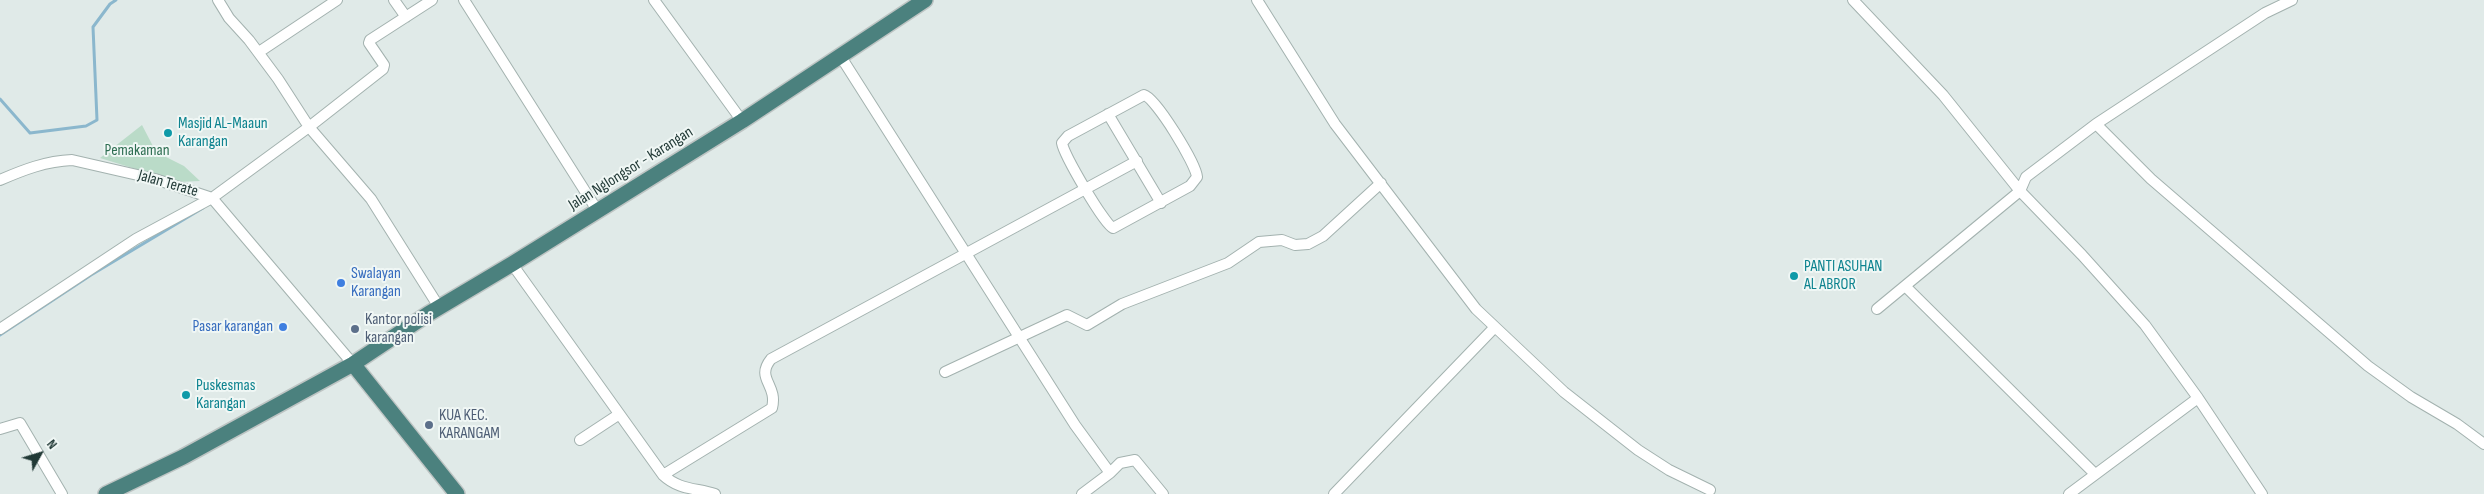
<!DOCTYPE html>
<html>
<head>
<meta charset="utf-8">
<style>
	body { margin:0 }
	#map { position:relative; width:2484px; height:494px; overflow:hidden; background:#e0eae8; font-family:"Sofia Sans Condensed",sans-serif }
	canvas { display:block }
	.north { position:absolute; left:15px; top:429px; width:50px; height:50px; -webkit-text-stroke:4px #f0f7f5; paint-order:stroke; rotate:51deg; font-size:14px; font-weight:700; line-height:20px; text-align:center; color:#223a37 }
	.north::after { content:''; display:block; margin:auto; width:18px; height:22px; background:#223a37; clip-path:polygon(50% 0,100% 100%,50% 72%,0 100%) }
</style>
</head>
<body>
<div id="map">
<canvas width="2484" height="494"></canvas>
<div class="north">N</div>
</div>
<script>
const context = document.querySelector('canvas').getContext('2d');
context.lineJoin = 'round';
function fillPath(path, color) {
  context.fillStyle = color;
  context.fill(path, 'evenodd');
}
function strokePath(path, color, width, dash) {
  context.strokeStyle = color;
  context.lineWidth = width;
  context.lineCap = dash ? 'butt' : 'round';
  context.setLineDash(dash || []);
  context.stroke(path);
}
function write(font, color, halo, rows, align = 'center') {
  context.font = font + ' "Sofia Sans Condensed",sans-serif';
  context.lineWidth = 4;
  context.setLineDash([]);
  context.textBaseline = 'middle';
  context.strokeStyle = halo;
  context.fillStyle = color;
  for (const [text, x, y, turn = 0] of rows) {
    context.save();
    context.translate(x, y);
    context.rotate((+turn || 0) * Math.PI / 180);
    context.textAlign = isNaN(turn) ? turn : align;
    if (halo) context.strokeText(text, 0, 0);
    context.fillText(text, 0, 0);
    context.restore();
  }
}
const green = new Path2D(`
	M142 125 156 152 184 166 200 181 178 182 100 158Z`);
const stream = new Path2D(`
	M0 99 30 133 86 126 97 120 93 27 110 4 116 0
	M0 335 91 275 203 208`);
const minor = new Path2D(`
	M218 0 229 18 249 40 278 79 309 127 371 199 439 307
	M394 0 406 17
	M464 0 597 210
	M654 0 742 121
	M1257 0 1335 124 1476 309 1564 392 1638 450 1669 470 1710 490
	M1853 0 1943 95 2020 191 2082 255 2145 325 2198 398 2262 494
	M259 52 337 0
	M841 57 1075 425 1110 473 1082 494
	M1144 95C1156 98 1196 164 1197 177L1190 186 1113 228C1104 224 1064 155 1062 143L1068 136Z
	M1108 114 1161 203
	M2096 124 2151 179 2368 366 2411 397 2457 424 2484 444
	M0 180C23 170 46 161 72 160L155 179 212 198 353 364
	M512 264 663 475C679 490 696 488 715 494
	M1905 286 2095 474
	M1877 309 2020 191 2026 177 2096 124 2265 13 2292 0
	M0 329 136 239 212 198 309 127 383 69 384 65 369 43 370 40 432 0
	M945 372 1067 315 1087 325 1122 304 1228 263 1259 242 1282 240 1295 245 1308 244 1323 236 1381 183
	M0 429 20 423 62 494
	M580 440 618 415
	M1110 473 1120 463 1135 460 1163 494
	M663 475 772 408C778 384 755 379 771 359L1137 161
	M1334 494 1494 328
	M2069 494 2198 398`);
const trunk = new Path2D(`
	M353 364 457 494
	M106 494 183 457 353 364 428 314 512 264 742 121 925 0`);
const markers = [
	[168,133,5,"#0f9aa8"],
	[1794,276,5,"#0f9aa8"],
	[341,283,5,"#3f7fe0"],
	[283,327,5,"#3f7fe0"],
	[355,329,5,"#5c6f8a"],
	[186,395,5,"#0f9aa8"],
	[429,425,5,"#5c6f8a"]
];
const cultureNames = [
	["Masjid AL-Maaun",178,124],
	["Karangan",178,142],
	["PANTI ASUHAN",1804,267],
	["AL ABROR",1804,285],
	["Puskesmas",196,386],
	["Karangan",196,404]
];
const parkNames = [
	["Pemakaman",137,151]
];
const streetNames = [
	["Jalan Nglongsor - Karangan",631,169,-32],
	["Jalan Terate",168,184,16]
];
const shopNames = [
	["Swalayan",351,274],
	["Karangan",351,292],
	["Pasar karangan",273,327,"right"]
];
const serviceNames = [
	["Kantor polisi",365,320],
	["karangan",365,338],
	["KUA KEC.",439,416],
	["KARANGAM",439,434]
];
fillPath(green, '#badbc8');
strokePath(stream, '#8bb7cd', 3);
strokePath(minor, '#a3b2af', 12);
strokePath(trunk, '#bdc4c3', 18);
strokePath(minor, '#fff', 10);
strokePath(trunk, '#4b817e', 15);
for (const [x, y, r, color] of markers) {
  const dot = new Path2D();
  dot.arc(x, y, r, 0, 2 * Math.PI);
  context.fillStyle = color;
  context.fill(dot);
  strokePath(dot, '#f0f7f5', 2);
}
write('16px', '#0d838f', '#f0f7f5', cultureNames, 'left');
write('16px', '#2e6e52', '#f0f7f5', parkNames);
write('16px', '#223a37', '#f0f7f5', streetNames);
write('16px', '#366cbe', '#f0f7f5', shopNames, 'left');
write('16px', '#4e5e75', '#f0f7f5', serviceNames, 'left');
</script>
</body>
</html>
